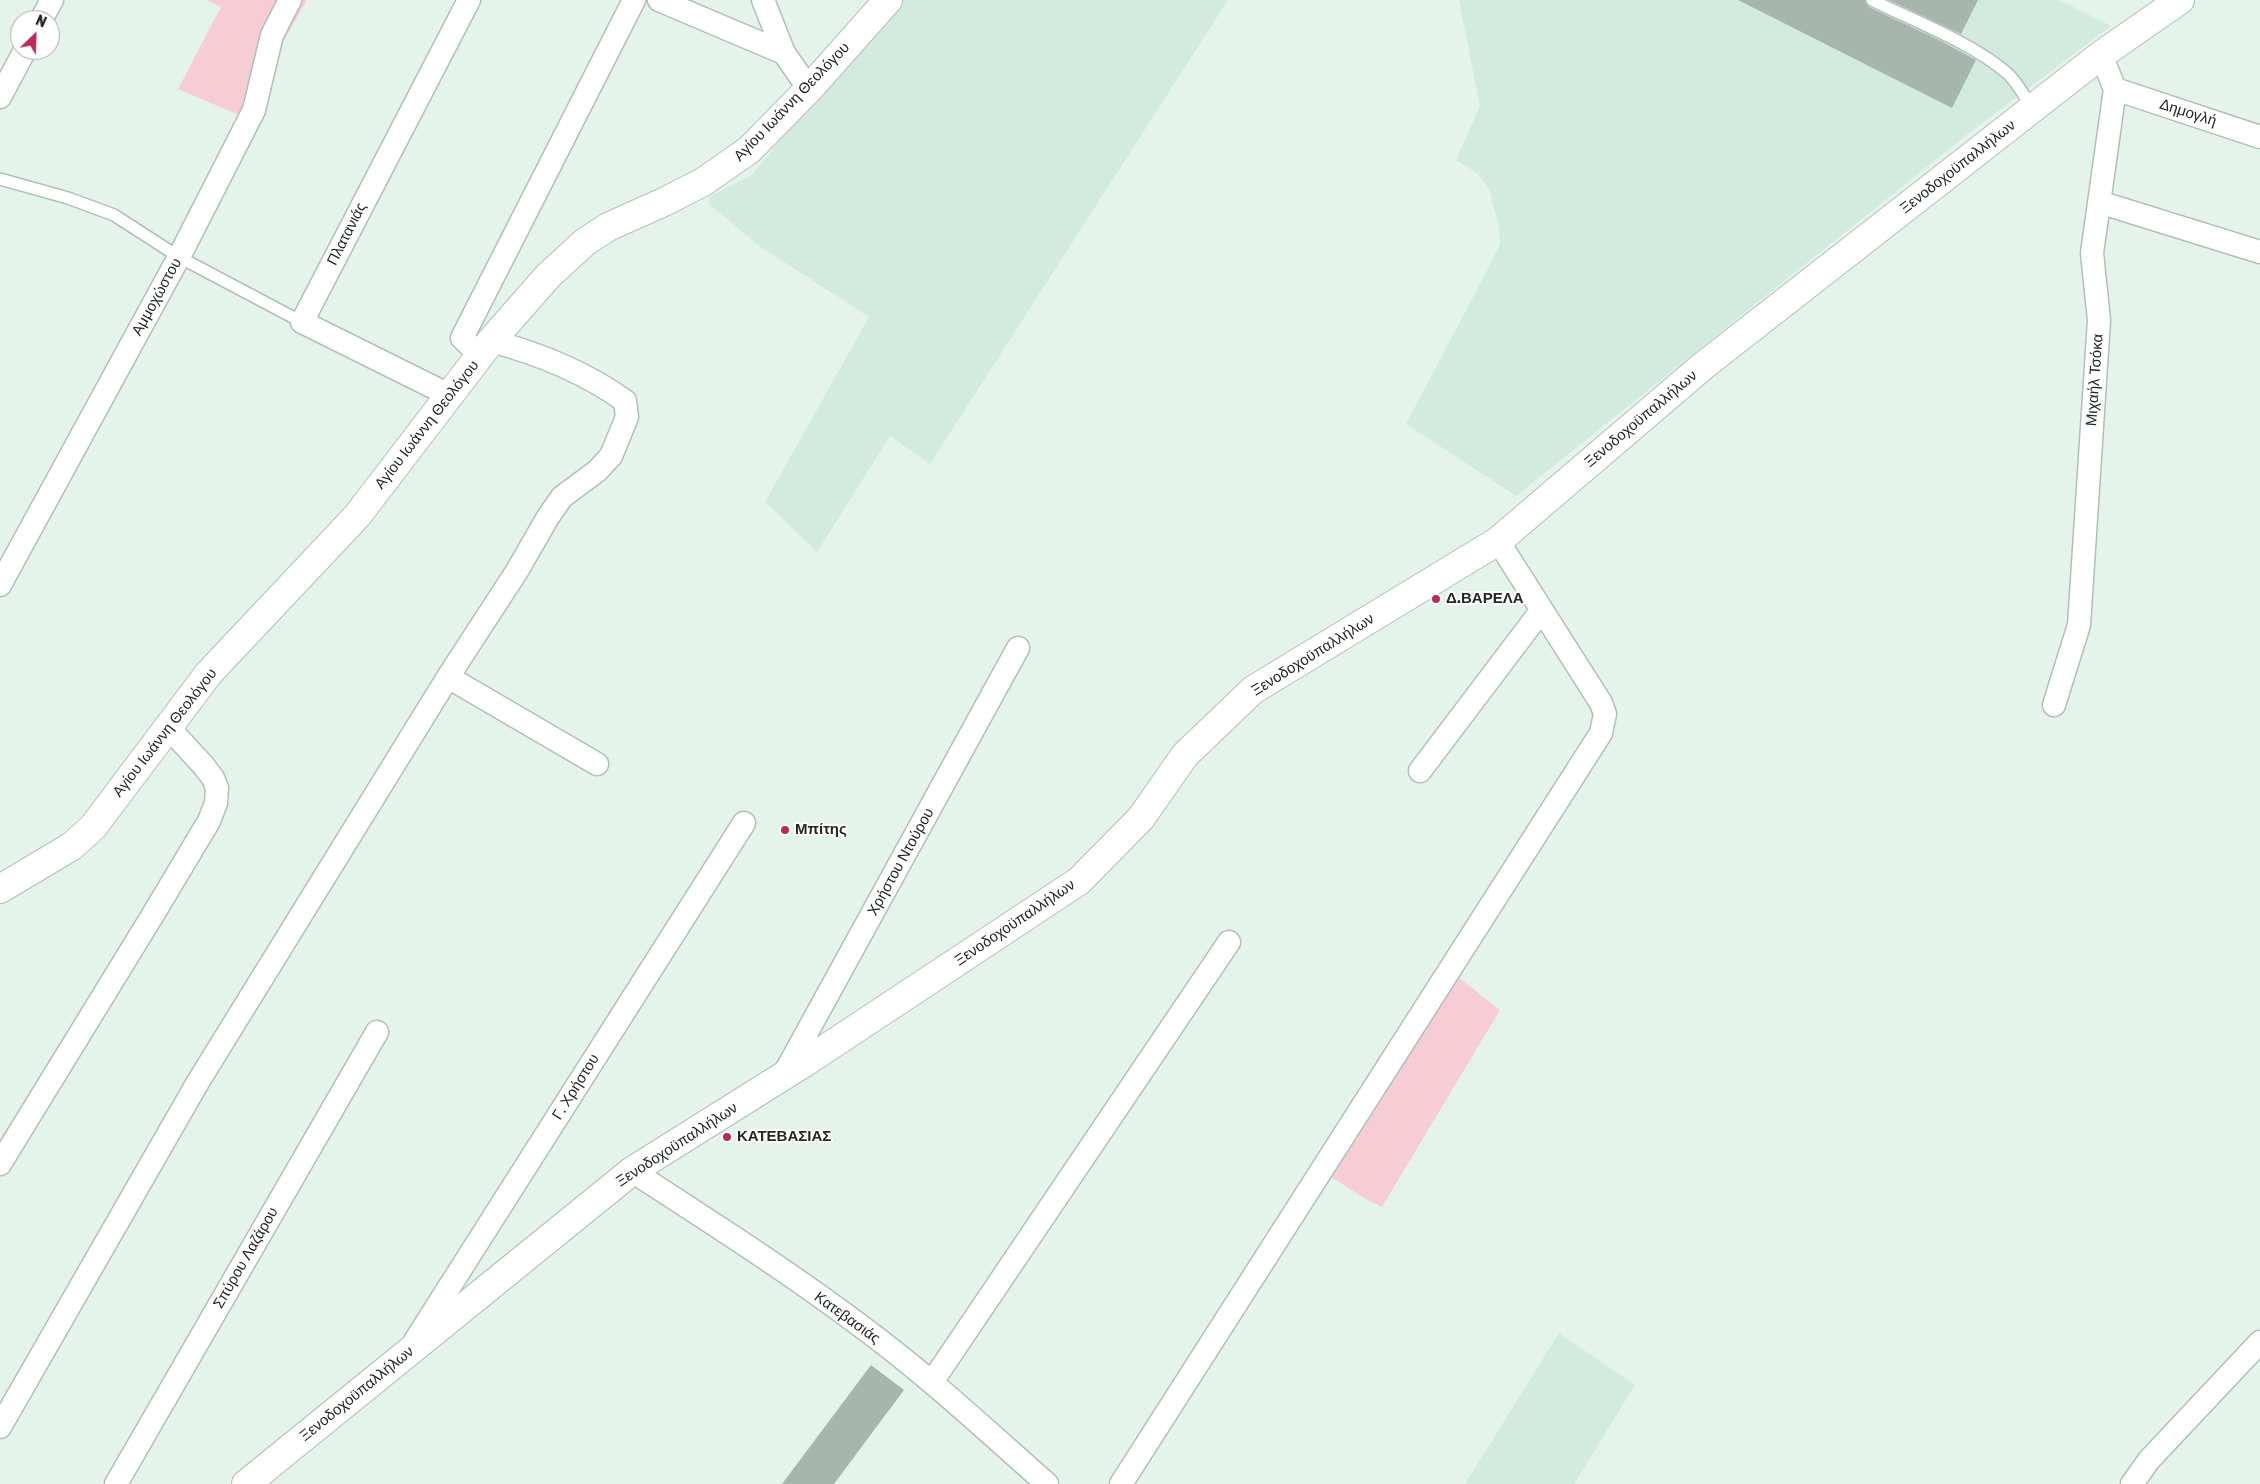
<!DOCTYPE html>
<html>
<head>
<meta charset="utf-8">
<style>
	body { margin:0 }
	#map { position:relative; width:2260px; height:1484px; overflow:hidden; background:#e4f4eb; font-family:Rubik,sans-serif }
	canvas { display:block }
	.north { position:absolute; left:10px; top:10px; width:50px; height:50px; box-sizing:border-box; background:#fff; border:1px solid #a7a9a7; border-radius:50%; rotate:24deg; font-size:14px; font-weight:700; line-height:20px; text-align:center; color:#222824 }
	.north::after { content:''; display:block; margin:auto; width:18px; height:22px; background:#b92a5a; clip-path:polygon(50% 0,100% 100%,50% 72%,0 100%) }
</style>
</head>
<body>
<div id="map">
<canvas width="2260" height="1484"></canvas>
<div class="north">N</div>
</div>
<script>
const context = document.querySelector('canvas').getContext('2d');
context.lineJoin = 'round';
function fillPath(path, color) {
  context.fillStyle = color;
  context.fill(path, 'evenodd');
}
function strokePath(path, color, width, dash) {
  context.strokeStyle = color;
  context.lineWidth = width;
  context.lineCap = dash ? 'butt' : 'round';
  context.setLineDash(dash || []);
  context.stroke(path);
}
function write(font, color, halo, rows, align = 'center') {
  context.font = font + ' Rubik,sans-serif';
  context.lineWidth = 4;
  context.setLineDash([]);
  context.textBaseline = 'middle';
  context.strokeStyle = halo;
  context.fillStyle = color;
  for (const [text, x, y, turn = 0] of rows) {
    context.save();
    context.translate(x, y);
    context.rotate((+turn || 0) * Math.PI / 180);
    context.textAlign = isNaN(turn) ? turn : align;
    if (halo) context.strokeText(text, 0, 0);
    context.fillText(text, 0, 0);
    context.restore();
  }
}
const built = new Path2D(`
	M897 0H1228L930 464 890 436 817 552 765 502 869 317 759 246 709 204V197L752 175 854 49Z
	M1459 0H2060L2111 26 1964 137 1516 496 1406 424 1490 265 1500 243 1499 227 1489 189 1478 174 1456 160 1480 106Z
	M1559 1333 1635 1385 1574 1484H1465Z`);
const green = new Path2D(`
	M207 0H307L241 116 178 89 221 7Z
	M1453 973 1500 1010 1382 1207 1364 1198 1328 1175Z`);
const building = new Path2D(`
	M1738 0H1865L1869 7 1939 40 1976 60 1952 108Z
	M1889 0H1978L1961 34Z
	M871 1365 904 1390 834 1484H782Z`);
const service = new Path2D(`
	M1872 0C1914 21 1973 43 2008 74 2018 83 2025 98 2033 109
	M0 179 68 198 114 215 179 257 302 322`);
const minor = new Path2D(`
	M659 0 784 53
	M763 0 784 53 809 89
	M41 20 52 0
	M2115 89 2260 137
	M0 97 25 50
	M2099 202 2260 252
	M480 355 462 338 634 0
	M449 395 302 322 469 0
	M0 585 179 257 254 110 272 35 290 0
	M448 677 597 764
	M2054 705 2079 625 2099 320 2092 253 2115 89 2101 55
	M1420 771 1541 611
	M783 1076 1018 648
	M0 1164 154 913 209 821 216 803 217 788 213 778 203 765 168 727
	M632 1171C709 1221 788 1271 862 1327 927 1375 986 1430 1047 1484
	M415 1341 744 823
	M932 1382 1229 942
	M0 1427 198 1082 448 677 517 571 548 517 562 497 597 471 611 456 627 417 625 401C586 373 537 353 491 341
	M116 1484 377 1032
	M1121 1484 1601 733 1605 714 1601 703 1498 541
	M2132 1484 2149 1460 2260 1342`);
const tertiary = new Path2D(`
	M0 889 72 846 93 827 209 673 357 516 491 341 548 276 585 242 608 227 666 201 703 182 749 150 809 89 888 0
	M246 1484 632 1171 804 1063 1079 881 1141 818 1185 755 1253 690 1498 541 1703 366 2101 55 2180 0`);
const markers = [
	[1436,599,5,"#b92a5a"],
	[785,830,5,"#b92a5a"],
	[727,1137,5,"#b92a5a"]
];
const streetNames = [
	["Αγίου Ιωάννη Θεολόγου",792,102,-46],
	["Δημογλή",2188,113,18],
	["Ξενοδοχοϋπαλλήλων",1958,167,-38],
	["Πλατανιάς",347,234,-63],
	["Αμμοχώστου",157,297,-61],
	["Μιχαήλ Τσόκα",2095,380,-86],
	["Ξενοδοχοϋπαλλήλων",1641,419,-40],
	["Αγίου Ιωάννη Θεολόγου",427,425,-52],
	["Ξενοδοχοϋπαλλήλων",1313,655,-32],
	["Αγίου Ιωάννη Θεολόγου",165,733,-52],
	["Χρήστου Ντούρου",901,862,-61],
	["Ξενοδοχοϋπαλλήλων",1015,923,-34],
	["Γ. Χρήστου",576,1087,-58],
	["Ξενοδοχοϋπαλλήλων",677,1145,-33],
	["Σπύρου Λαζάρου",246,1258,-60],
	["Κατεβασιάς",847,1318,36],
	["Ξενοδοχοϋπαλλήλων",357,1394,-39]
];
const poiNames = [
	["Δ.ΒΑΡΕΛΑ",1446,599],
	["Μπίτης",795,830],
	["ΚΑΤΕΒΑΣΙΑΣ",737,1137]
];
fillPath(built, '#d3ebde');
fillPath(green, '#f6cdd4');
fillPath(building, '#a6b6ad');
strokePath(service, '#b0c0b7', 14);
strokePath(minor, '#b0c0b7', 25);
strokePath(tertiary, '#b0c0b7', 30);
strokePath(service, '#fff', 11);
strokePath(minor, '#fff', 22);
strokePath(tertiary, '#fff', 28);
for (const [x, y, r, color] of markers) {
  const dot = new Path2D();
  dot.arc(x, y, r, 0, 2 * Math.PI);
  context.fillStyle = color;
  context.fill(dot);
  strokePath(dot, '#fff', 2);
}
write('15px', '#222824', '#fff', streetNames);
write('bold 15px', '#222824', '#fff', poiNames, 'left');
</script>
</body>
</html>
